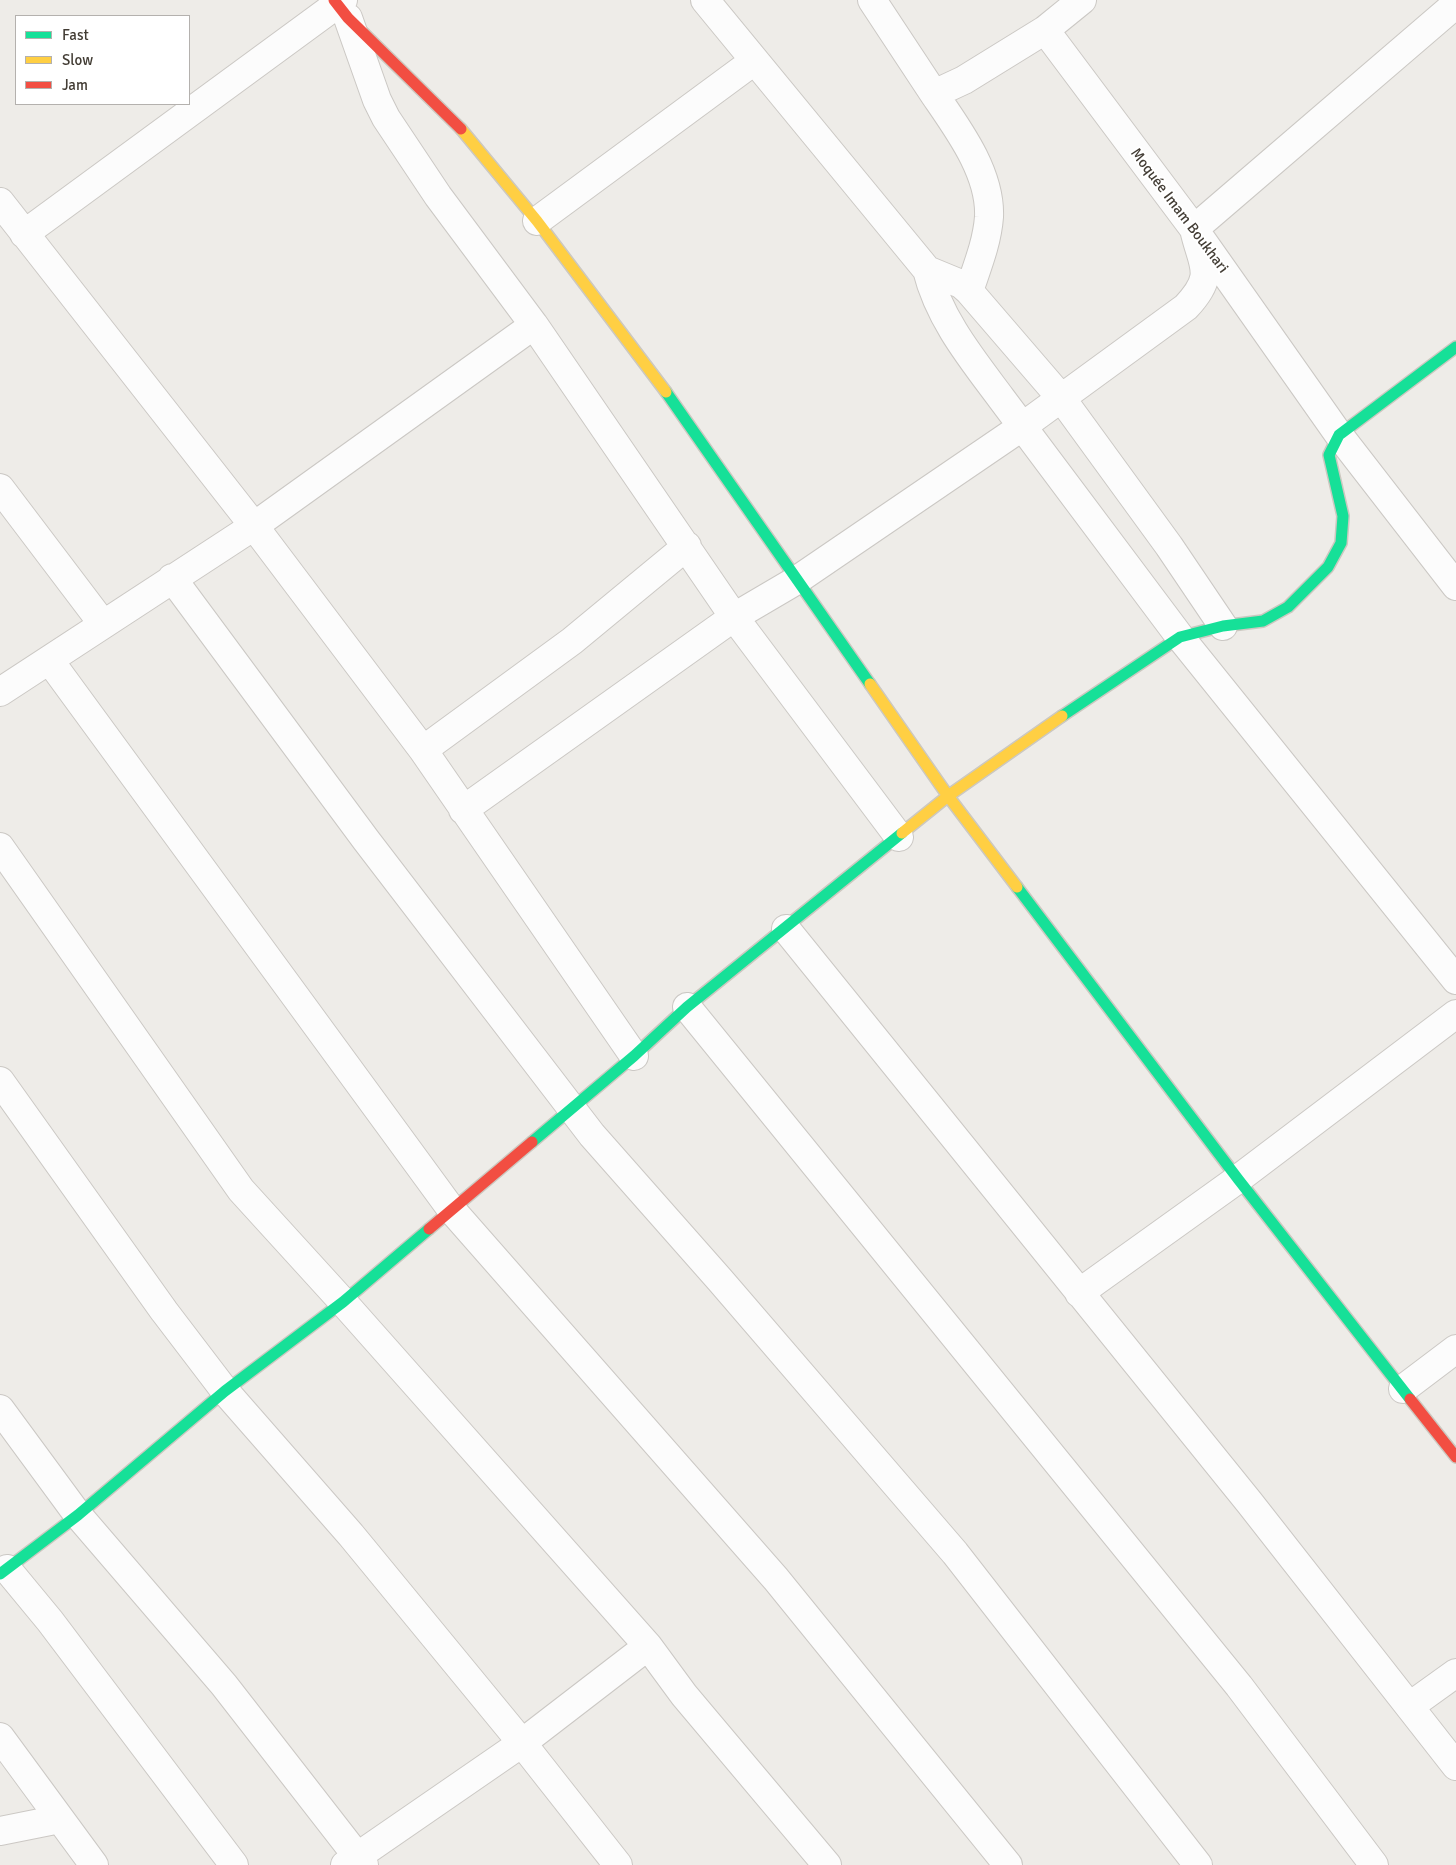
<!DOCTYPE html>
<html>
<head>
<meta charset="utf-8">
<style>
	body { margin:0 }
	#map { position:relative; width:1456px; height:1865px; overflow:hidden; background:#eeece8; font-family:Signika,sans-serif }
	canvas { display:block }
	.legend { position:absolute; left:15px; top:15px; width:175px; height:90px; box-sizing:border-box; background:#fff; border:1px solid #b4b1ae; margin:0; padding:6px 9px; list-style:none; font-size:15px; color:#433d35 }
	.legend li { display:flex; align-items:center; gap:10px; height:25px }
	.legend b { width:25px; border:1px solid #b4b1ae }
</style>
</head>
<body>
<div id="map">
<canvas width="1456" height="1865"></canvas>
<ul class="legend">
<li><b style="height:6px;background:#16e098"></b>Fast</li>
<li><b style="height:6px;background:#ffcf43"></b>Slow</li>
<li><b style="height:6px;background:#f24e42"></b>Jam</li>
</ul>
</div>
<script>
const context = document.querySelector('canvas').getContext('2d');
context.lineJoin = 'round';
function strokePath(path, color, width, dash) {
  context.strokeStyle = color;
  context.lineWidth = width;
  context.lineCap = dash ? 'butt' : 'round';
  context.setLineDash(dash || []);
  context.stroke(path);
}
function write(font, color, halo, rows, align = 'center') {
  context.font = font + ' Signika,sans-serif';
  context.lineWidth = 4;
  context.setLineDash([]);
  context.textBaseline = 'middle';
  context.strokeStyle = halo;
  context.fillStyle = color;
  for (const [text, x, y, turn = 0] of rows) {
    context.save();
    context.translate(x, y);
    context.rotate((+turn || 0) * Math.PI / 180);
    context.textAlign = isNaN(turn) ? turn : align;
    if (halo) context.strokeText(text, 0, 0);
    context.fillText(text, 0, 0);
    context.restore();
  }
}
const street = new Path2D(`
	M705 0 927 270C939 319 972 359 1001 398L1180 637 1456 980
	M872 0 934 94 964 80 1045 30 1194 229 1339 435 1456 586
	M348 18 377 100 386 118 438 196 534 325 734 617 899 837
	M1045 30 1082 0
	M934 94C958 129 991 173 989 217 987 243 977 267 969 291
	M0 202 254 526 423 750 634 1056
	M537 221 754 61
	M24 234 343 0
	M927 270 961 284 969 291 1062 399 1169 546 1223 626
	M0 488 103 624
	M172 578 366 840 592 1135 720 1280 955 1553 1198 1865
	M50 661 451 1209 776 1579 1008 1865
	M0 692 254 526 534 325
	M423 750 572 641 687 546
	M463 810 734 617 797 580 1023 426 1186 307C1217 274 1202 266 1194 229L1456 4
	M0 847 241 1190 343 1302 648 1646 684 1695 827 1865
	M786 929 1249 1502 1456 1766
	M687 1007 1239 1686 1374 1865
	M0 1081 164 1311 225 1391 351 1535 522 1743 618 1865
	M1079 1293 1238 1179 1456 1014
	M1403 1389 1456 1349
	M0 1409 78 1515 224 1685 364 1865
	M7 1569 50 1621 234 1865
	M1410 1706 1456 1673
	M0 1737 94 1865
	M0 1831 60 1819
	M345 1865 522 1743 648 1646`);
const fast = new Path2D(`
	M666 392 870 684
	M1062 716 1180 637 1223 626 1263 621 1288 607 1328 567 1341 543 1343 516 1329 455 1339 435 1456 347
	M1017 887 1238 1179 1410 1399
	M532 1142 634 1056 687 1007 902 833
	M0 1574 78 1515 225 1391 343 1302 429 1229`);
const slow = new Path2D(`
	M461 129 537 221 666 392
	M870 684 948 796 1017 887
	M902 833 948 796 1062 716`);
const jam = new Path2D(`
	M334 0 348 18 461 129
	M429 1229 532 1142
	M1410 1399 1456 1457`);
const streetNames = [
	["Moquée Imam Boukhari",1179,211,53]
];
strokePath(street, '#cbc8c4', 30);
strokePath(fast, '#ccc8c0', 14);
strokePath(slow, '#ccc8c0', 14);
strokePath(jam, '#ccc8c0', 14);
strokePath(street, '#fcfcfc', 28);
strokePath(fast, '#16e098', 11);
strokePath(slow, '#ffcf43', 11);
strokePath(jam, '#f24e42', 11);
write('15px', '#433d35', '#fff', streetNames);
</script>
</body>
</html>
